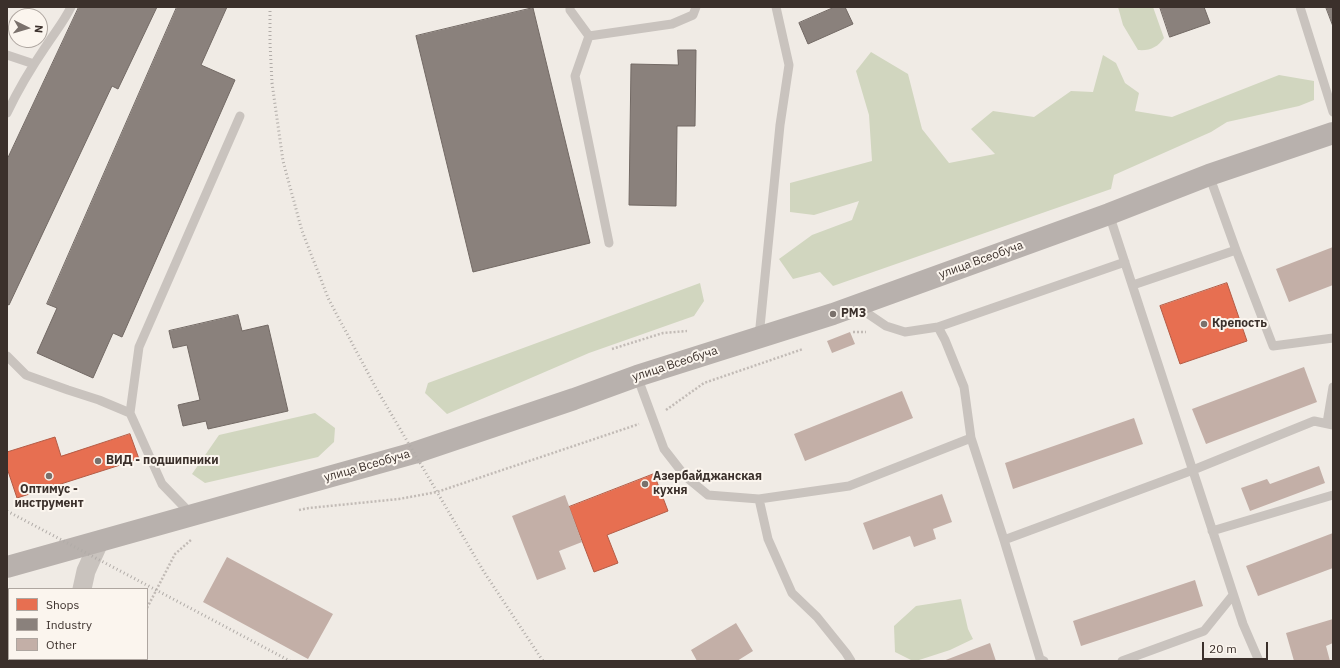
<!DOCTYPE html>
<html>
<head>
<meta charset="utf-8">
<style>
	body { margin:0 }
	#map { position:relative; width:1340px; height:668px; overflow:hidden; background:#f0ebe5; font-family:"IBM Plex Sans",sans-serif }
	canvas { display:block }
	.frame { position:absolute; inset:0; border:8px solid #3b302b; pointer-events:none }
	.legend { position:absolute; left:8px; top:588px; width:140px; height:72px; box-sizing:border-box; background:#fbf5ee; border:1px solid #aea6a0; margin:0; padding:5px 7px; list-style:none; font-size:12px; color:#3b302b }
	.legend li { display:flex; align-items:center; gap:8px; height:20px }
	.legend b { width:20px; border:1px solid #aea6a0 }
	.north { position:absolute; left:8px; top:8px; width:40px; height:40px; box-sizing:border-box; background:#fbf5ee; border:1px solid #aea6a0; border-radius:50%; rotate:95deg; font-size:11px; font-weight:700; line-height:16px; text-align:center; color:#3b302b }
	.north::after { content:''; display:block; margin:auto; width:14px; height:18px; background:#7a716c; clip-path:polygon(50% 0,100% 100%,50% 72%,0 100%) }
	.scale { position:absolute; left:1202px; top:642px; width:66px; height:18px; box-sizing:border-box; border:2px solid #3b302b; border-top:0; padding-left:5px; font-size:12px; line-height:14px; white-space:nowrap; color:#3b302b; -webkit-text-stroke:3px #fbf5ee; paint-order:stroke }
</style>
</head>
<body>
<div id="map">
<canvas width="1340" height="668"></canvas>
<div class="frame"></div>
<ul class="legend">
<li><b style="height:11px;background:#e76f51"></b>Shops</li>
<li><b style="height:11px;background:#8a817c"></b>Industry</li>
<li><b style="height:11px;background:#c3afa7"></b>Other</li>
</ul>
<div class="north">N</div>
<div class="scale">20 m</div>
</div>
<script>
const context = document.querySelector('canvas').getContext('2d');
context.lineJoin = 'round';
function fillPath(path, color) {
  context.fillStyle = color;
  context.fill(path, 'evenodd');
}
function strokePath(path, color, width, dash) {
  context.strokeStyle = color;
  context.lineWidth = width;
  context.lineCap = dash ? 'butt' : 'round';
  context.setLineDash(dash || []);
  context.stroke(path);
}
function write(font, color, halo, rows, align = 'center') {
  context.font = font + ' "IBM Plex Sans",sans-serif';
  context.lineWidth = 4;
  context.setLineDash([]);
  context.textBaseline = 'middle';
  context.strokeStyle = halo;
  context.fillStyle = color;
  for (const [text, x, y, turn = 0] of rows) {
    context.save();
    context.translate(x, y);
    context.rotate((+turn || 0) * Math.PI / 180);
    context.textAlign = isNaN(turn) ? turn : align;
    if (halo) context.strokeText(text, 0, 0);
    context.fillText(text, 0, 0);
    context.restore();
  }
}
const green = new Path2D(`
	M1118 7H1153L1164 38C1158 47 1150 51 1138 50L1123 25Z
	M871 52 908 74 922 129 949 163 995 154 971 129 993 111 1034 117 1071 91 1093 92 1103 55 1116 63 1125 83 1139 93 1135 111 1172 117 1279 75 1314 81V100L1299 106 1227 122 1211 132 1114 175 1111 189 833 286 820 272 793 279 779 259 812 235 852 220 859 201 814 215 790 212V183L872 161 869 115 856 71Z
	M700 283 704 301 694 316 589 353 447 414 425 393 428 383Z
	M315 413 335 428 334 442 318 457 205 483 192 474 219 435Z
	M961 599 968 629 973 639 950 650 916 661H913L895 652 894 626 916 606Z`);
const shops = new Path2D(`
	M1227 283 1247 341 1180 364 1160 306Z
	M130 434 139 459 17 498 7 468V452L55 437 61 456Z
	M654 474 668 511 607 535 618 563 594 572 569 507Z`);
const industry = new Path2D(`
	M79 7H157L118 89 112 86 9 305 7 304V160Z
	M177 7H227L201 65 235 80 122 337 113 333 93 378 37 353 57 308 47 304Z
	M835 7H845L853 24 808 44 799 23Z
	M1160 7H1204L1210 23 1170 37Z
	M1326 7H1333V26Z
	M533 8 590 243 473 272 416 36Z
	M678 50H696L695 126H677L676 206 629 205 631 64 678 65Z
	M238 315 242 331 268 325 288 411 208 429 206 421 183 426 178 405 200 400 187 345 173 348 169 331Z`);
const building = new Path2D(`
	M1333 247V285L1289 302 1276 269Z
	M850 332 855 344 832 353 827 341Z
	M1304 367 1317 402 1206 444 1192 409Z
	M902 391 913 418 805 461 794 434Z
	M1134 418 1143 444 1013 489 1005 463Z
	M1319 466 1325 483 1250 511 1241 488 1267 479 1270 484Z
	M942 494 952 522 933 529 936 539 914 547 910 536 873 550 863 523Z
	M565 495 582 542 559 551 566 569 537 580 512 516Z
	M1333 533V568L1258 596 1246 566Z
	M227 557 333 614 308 659 203 602Z
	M1195 580 1203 606 1081 646 1073 621Z
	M1333 619V643L1326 646 1330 661H1294L1286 633Z
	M736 623 753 651 737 661H697L691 650Z
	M990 643 996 661H943Z`);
const path = new Path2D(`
	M853 332H866
	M612 349 663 333 687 331
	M666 410 704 383 803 349
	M299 510 309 508 399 499 437 492 639 424
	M147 608 175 554 192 539
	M127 661 128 659`);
const service = new Path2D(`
	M570 7V10L589 36 672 24 693 15 696 7
	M1300 7 1333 112
	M589 36 575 76 609 243
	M7 55 34 64
	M7 113C18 90 31 68 46 46 55 32 63 23 71 7
	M1109 214 1243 624 1259 661
	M1236 250 1273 346 1333 338
	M1133 285 1236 250 1209 175
	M858 307 886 326 905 332 938 327 1125 262
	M938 327 945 340 964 387 971 438 1004 540 1040 659 1044 661
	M759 337 780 125 789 65 776 7
	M7 356 26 375 68 390 99 400 130 413 162 484 191 514
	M637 376 664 449 685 476 708 495 759 499 849 486 971 438
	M130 413 139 347 240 116
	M1327 423 1333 387
	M759 499 768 539 792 593 817 617 846 653 851 661
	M1212 531 1333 495
	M1004 540 1193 470 1314 421 1333 425
	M1122 661 1204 631 1233 595`);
const minor = new Path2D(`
	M82 589 86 571 100 540
	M76 659V661`);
const tertiary = new Path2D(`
	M7 660 9 661`);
const primary = new Path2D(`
	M7 567 414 453 574 399 637 376 833 314 1109 214 1209 175 1333 133`);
const rail = new Path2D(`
	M270 7V43L272 83 283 161 302 231 329 300 376 388 484 572 543 661
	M7 511 290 661`);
const markers = [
	[833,314,4,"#7a716c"],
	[1204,324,4,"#7a716c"],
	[98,461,4,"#7a716c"],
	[49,476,4,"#7a716c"],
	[645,484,4,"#7a716c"]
];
const streetNames = [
	["улица Всеобуча",981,260,-20],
	["улица Всеобуча",675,364,-18],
	["улица Всеобуча",367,466,-16]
];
const poiNames = [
	["РМЗ",841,314],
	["Крепость",1212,324],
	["ВИД - подшипники",106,461],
	["Азербайджанская",653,477],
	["кухня",653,491],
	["Оптимус -",49,490,"center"],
	["инструмент",49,504,"center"]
];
fillPath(green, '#d1d6bf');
fillPath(shops, '#e76f51');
strokePath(shops, '#b35c46', 1);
fillPath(industry, '#8a817c');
strokePath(industry, '#726964', 1);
fillPath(building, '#c3afa7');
strokePath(path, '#c2bbb6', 2.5, [2, 2]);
strokePath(service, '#c9c3be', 9);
strokePath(minor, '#c9c3be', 19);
strokePath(tertiary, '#c9c3be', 22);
strokePath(primary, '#b8b1ad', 22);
strokePath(rail, '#b1aca8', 3, [1, 3]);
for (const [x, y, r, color] of markers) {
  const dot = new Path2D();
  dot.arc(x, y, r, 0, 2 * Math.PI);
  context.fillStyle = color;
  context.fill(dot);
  strokePath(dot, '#fbf5ee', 1.5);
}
write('12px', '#3b302b', '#fbf5ee', streetNames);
write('bold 12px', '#3b302b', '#fbf5ee', poiNames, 'left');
</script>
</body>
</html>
